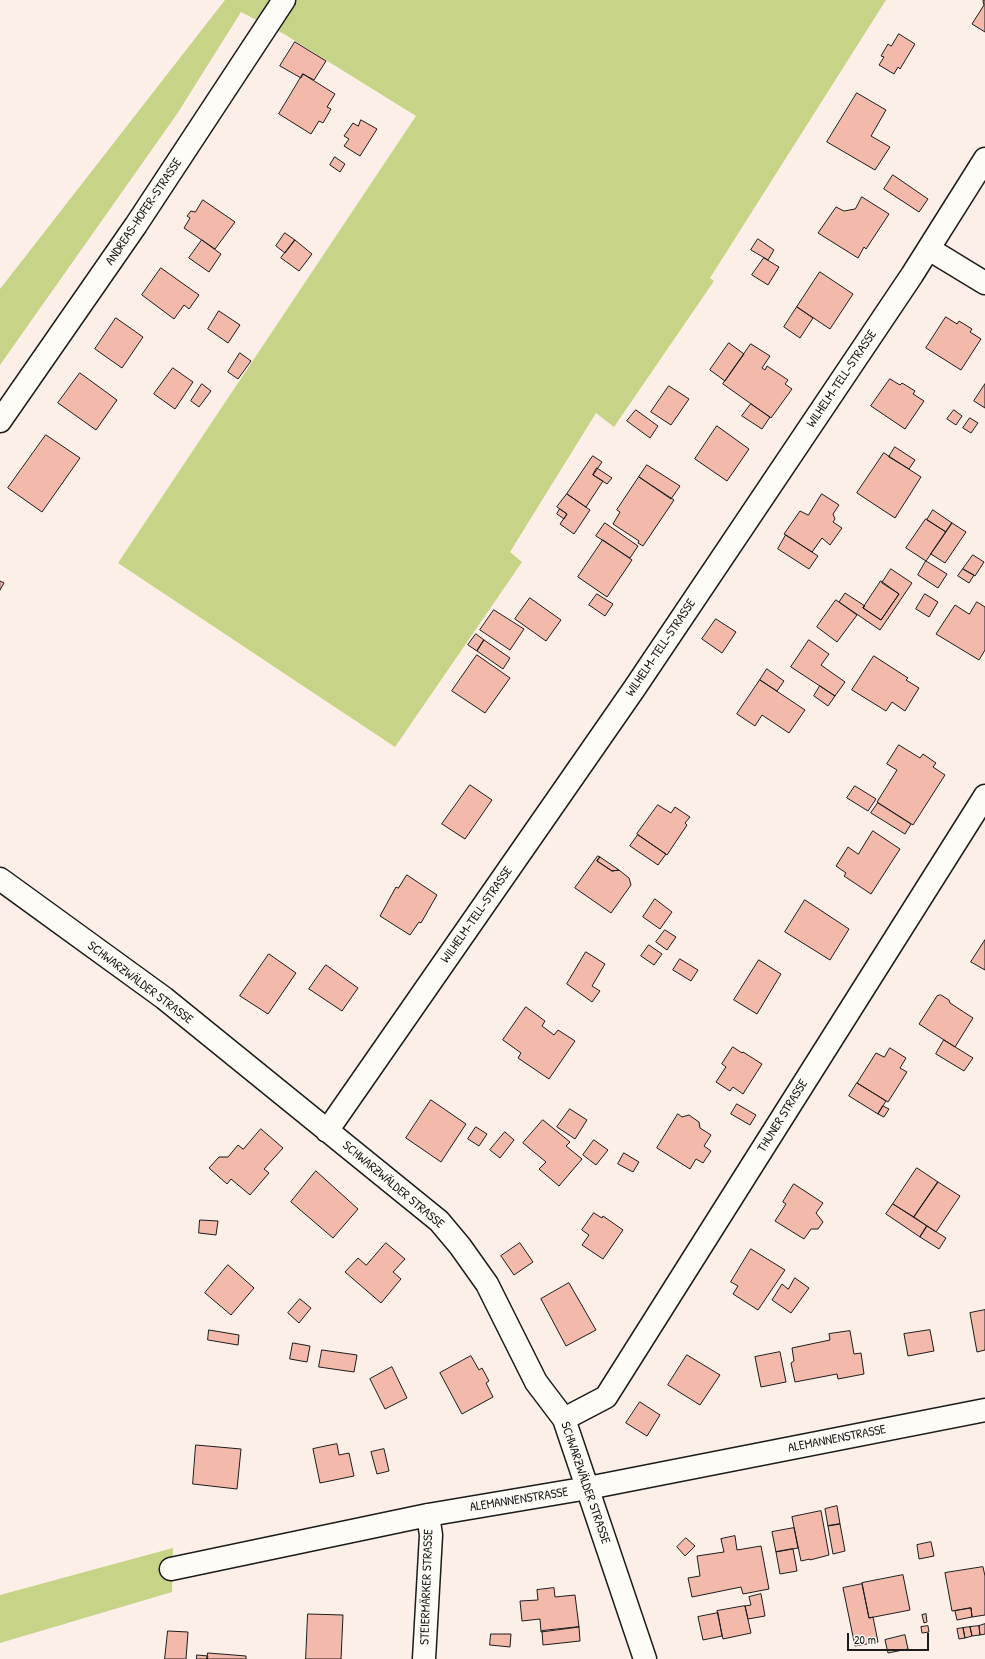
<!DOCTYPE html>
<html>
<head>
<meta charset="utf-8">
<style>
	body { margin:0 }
	#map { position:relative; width:985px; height:1659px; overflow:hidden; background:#fbefe8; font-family:"Patrick Hand",sans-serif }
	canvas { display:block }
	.scale { position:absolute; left:847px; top:1633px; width:82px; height:18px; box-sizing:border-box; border:2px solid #1c1c1c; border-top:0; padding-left:5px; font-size:12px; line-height:14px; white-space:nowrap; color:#1c1c1c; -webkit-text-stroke:3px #fdfcf7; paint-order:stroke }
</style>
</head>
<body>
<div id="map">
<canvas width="985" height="1659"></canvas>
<div class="scale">20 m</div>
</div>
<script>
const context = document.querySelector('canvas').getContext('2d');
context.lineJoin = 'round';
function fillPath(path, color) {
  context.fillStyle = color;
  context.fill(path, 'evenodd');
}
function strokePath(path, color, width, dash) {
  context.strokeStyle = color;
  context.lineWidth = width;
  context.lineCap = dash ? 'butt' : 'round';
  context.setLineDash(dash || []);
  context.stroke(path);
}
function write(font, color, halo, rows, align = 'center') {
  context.font = font + ' "Patrick Hand",sans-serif';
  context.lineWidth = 3;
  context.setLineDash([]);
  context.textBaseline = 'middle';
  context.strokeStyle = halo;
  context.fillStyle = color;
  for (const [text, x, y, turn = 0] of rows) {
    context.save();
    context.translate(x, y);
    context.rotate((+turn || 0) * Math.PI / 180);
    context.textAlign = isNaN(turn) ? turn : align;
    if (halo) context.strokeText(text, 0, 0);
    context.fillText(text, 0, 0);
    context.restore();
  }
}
const green = new Path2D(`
	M225 0H886L710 278 714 281 614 427 596 413 510 552 522 562 395 747 118 563 416 116 284 34 241 12 177 114 0 365V289Z
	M173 1548 172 1592 0 1643V1595Z`);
const building = new Path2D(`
	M985 0V32L972 24 984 5 983 1Z
	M899 34 915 44 900 69 898 67 894 74 879 65 884 57 881 56 888 44 891 46Z
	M295 42 326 61 314 80 303 74 301 78 280 66Z
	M303 74 335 94 327 107 331 109 323 123 319 121 311 134 279 114Z
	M857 93 886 110 871 136 890 147 875 170 827 142Z
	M361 120 377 129 360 156 344 146 349 139 344 136 353 123 358 126Z
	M335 157 345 164 340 172 330 165Z
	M893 175 928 199 919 212 884 189Z
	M862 197 889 214 866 249 864 247 858 258 818 233 836 207 844 211 855 209Z
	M203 200 235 222 215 249 184 228 190 218 187 216 191 211 195 212Z
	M285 233 295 240 285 253 276 246Z
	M758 239 774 250 768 260 751 250Z
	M202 240 221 254 209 272 189 258Z
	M295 240 312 254 299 271 281 258Z
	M764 258 779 267 768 285 752 275Z
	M161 268 199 295 189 309 184 305 174 319 142 295Z
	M820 272 853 294 830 329 797 307Z
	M797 307 813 318 800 338 784 327Z
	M219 311 240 325 228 343 208 329Z
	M946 317 957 324 959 321 972 329 970 332 981 339 961 370 926 348Z
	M116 318 143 337 122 368 95 349Z
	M729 343 744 354 725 381 710 370Z
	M751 344 770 356 762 368 765 370 767 366 788 380 785 384 792 389 771 418 723 384Z
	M240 353 251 361 238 379 228 372Z
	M173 368 193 382 175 409 154 394Z
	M80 373 117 400 96 430 58 403Z
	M890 379 900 385 902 383 915 391 913 394 924 401 905 429 871 406Z
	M202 384 211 391 199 407 191 401Z
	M985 384V408L974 401Z
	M669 386 689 399 671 425 651 412Z
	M751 404 770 417 762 429 742 416Z
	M636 410 658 426 650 438 627 421Z
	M954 410 962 416 956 425 947 419Z
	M970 418 978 423 971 433 963 428Z
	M717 426 749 449 727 481 695 459Z
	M46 435 80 458 42 512 8 488Z
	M895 447 915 460 909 469 889 457Z
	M884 453 921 477 895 518 857 493Z
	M593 456 602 462 593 475 603 481 586 507 567 494Z
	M647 465 680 486 671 499 639 477Z
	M597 468 612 478 607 484 593 475Z
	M639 477 674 500 643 546 638 543 639 541 613 524 620 512 617 510Z
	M567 494 590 510 574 534 560 524 567 514 557 507Z
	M822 494 839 505 833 514 835 519 833 522 842 528 830 545 822 538 812 552 784 534 800 511 808 515Z
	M560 509 567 514 564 519 557 514Z
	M933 510 952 523 946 532 927 520Z
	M926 519 946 532 926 561 906 548Z
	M605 523 638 546 630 558 596 536Z
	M952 523 966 532 945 563 931 554Z
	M786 535 818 556 809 569 778 549Z
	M603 540 632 560 607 597 578 577Z
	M973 555 984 562 975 576 963 569Z
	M926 561 947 574 938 588 918 575Z
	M891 569 912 583 880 630 839 602 845 593 865 606 863 608 881 620 899 594 882 583Z
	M963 569 974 575 969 583 958 576Z
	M0 581 4 583 0 590Z
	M881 581 899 594 881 620 863 608Z
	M597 594 613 604 605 616 589 605Z
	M925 594 938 602 929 617 916 609Z
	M530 598 561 620 546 641 515 619Z
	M836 600 857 615 837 642 817 627Z
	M977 602 985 607V650L979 660 936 634 955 605 969 614Z
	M494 610 524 629 510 650 480 630Z
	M716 619 736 632 722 653 702 639Z
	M476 634 484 640 477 651 468 645Z
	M484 640 510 658 503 669 477 651Z
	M809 640 829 654 821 665 845 682 835 696 791 667Z
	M477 655 510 678 485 713 452 691Z
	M874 656 908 678 906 680 919 688 905 711 892 702 886 711 852 690Z
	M767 669 784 681 777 691 760 680Z
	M760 680 805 710 789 733 762 715 755 726 737 714Z
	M820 686 835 696 828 706 814 696Z
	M899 745 920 758 923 754 936 763 933 767 945 775 913 825 877 802 897 770 887 764Z
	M470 785 492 800 465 839 442 824Z
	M855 786 876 799 868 811 847 798Z
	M878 803 911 824 905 834 871 813Z
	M658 805 671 813 675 807 690 817 685 823 687 825 667 855 637 834Z
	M873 831 900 849 871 894 844 876 846 873 836 866 848 847 858 854Z
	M638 835 666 854 658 865 630 846Z
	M598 856 600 857 597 861 612 871 619 870 629 878 631 885 611 913 575 888Z
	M600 857 619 870 612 871 597 861Z
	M407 875 437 895 421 923 419 922 410 935 380 916 396 887 398 888Z
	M655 899 672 912 660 929 643 917Z
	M805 900 849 929 830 960 785 932Z
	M665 930 676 937 667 950 656 942Z
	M985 940V970L971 962Z
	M649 945 662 954 654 965 641 956Z
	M586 952 605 964 592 986 600 991 592 1002 567 984Z
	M269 954 296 973 268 1014 240 996Z
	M680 959 698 970 691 981 673 970Z
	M759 960 781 974 757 1014 734 1000Z
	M326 965 358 988 342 1011 309 989Z
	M941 995 949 1000 950 1003 973 1018 955 1047 919 1024 937 996Z
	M526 1007 545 1021 542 1026 554 1035 558 1030 575 1041 549 1079 518 1058 521 1053 503 1040Z
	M944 1040 973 1058 964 1071 936 1054Z
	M733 1047 742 1053 743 1052 762 1064 743 1094 733 1087 730 1091 716 1082 726 1067 722 1064Z
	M890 1048 906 1058 900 1068 907 1072 888 1102 857 1083 876 1053 884 1057Z
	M857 1083 886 1101 878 1114 849 1096Z
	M431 1100 466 1124 441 1162 406 1138Z
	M737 1104 756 1115 750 1125 731 1114Z
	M883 1106 889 1109 884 1117 878 1114Z
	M570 1109 587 1120 575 1139 557 1127Z
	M678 1114 682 1117 689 1115 699 1122 700 1128 711 1135 704 1146 711 1151 703 1163 696 1159 690 1169 657 1148Z
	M543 1120 570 1142 566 1146 582 1159 559 1186 539 1169 546 1162 523 1143Z
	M476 1127 487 1134 479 1146 468 1139Z
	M261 1129 283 1148 264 1169 269 1173 250 1195 231 1179 227 1184 209 1168 219 1157H228L238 1145 243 1149Z
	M505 1132 514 1140 500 1158 490 1150Z
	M594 1140 608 1150 596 1165 583 1155Z
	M624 1153 639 1162 633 1172 618 1164Z
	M917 1168 938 1182 914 1217 893 1204Z
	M316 1171 358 1209 333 1238 291 1202Z
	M938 1182 960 1196 936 1232 914 1217Z
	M794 1184 823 1203 816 1213 823 1222 818 1229H811L804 1239 775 1221 786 1204 783 1202Z
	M893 1204 927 1226 920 1237 886 1214Z
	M594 1213 602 1218 603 1216 623 1230 603 1259 582 1245 589 1235 582 1230Z
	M200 1220 218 1221 216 1235 199 1233Z
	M927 1226 946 1238 939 1249 920 1237Z
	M386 1243 405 1259 393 1272 401 1279 381 1303 345 1272 358 1258 366 1265Z
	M520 1243 533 1262 514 1275 501 1256Z
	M751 1249 785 1270 758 1310 733 1294 738 1286 731 1282Z
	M228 1265 254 1288 231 1315 205 1293Z
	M795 1278 809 1288 791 1313 772 1300 782 1284 788 1289Z
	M569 1283 596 1330 566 1346 541 1299Z
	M300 1299 311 1308 299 1323 288 1313Z
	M985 1310V1350L977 1352 970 1313Z
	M209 1330 239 1335 238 1345 208 1340Z
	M930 1330 934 1351 908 1356 904 1334Z
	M850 1331 854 1354 861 1353 864 1374 838 1379 837 1374 795 1382 791 1363 794 1361 792 1348 830 1340 829 1334Z
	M293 1343 310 1346 307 1362 290 1359Z
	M322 1350 357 1355 354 1372 319 1367Z
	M780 1352 786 1382 761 1387 755 1357Z
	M687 1355 720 1375 700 1405 668 1385Z
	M471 1356 479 1370 482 1368 489 1381 486 1383 493 1397 462 1414 440 1373Z
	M392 1367 407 1398 385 1409 370 1379Z
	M640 1402 660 1415 647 1436 626 1423Z
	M337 1444 339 1455 349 1453 354 1476 320 1483 313 1449Z
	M196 1445 241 1449 237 1489 193 1484Z
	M384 1449 389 1471 377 1474 371 1452Z
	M837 1506 840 1524 828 1526 825 1509Z
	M821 1511 829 1555 810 1560V1559L801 1561 792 1517Z
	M840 1524 845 1551 833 1554 828 1526Z
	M794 1528 798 1548 776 1552 772 1532Z
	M735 1536 737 1550 761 1546 769 1589 743 1594 741 1587 692 1597 688 1578 700 1576 697 1556 724 1552 721 1539Z
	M686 1538 695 1546 685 1556 677 1547Z
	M931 1542 934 1556 919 1559 917 1545Z
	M793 1549 797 1571 780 1574 776 1552Z
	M983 1567 985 1576V1615L972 1617 971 1608 952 1611 945 1573Z
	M903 1575 910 1610 869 1618 862 1583Z
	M862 1584 869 1618 873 1617 878 1642 855 1646 843 1588Z
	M554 1588 555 1597 575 1595 579 1627 541 1632 540 1619 522 1621 520 1601 538 1600 537 1590Z
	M761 1594 765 1616 748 1619 745 1606 751 1605 749 1597Z
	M745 1606 751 1633 723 1639 717 1611Z
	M971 1608 972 1617 957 1620 955 1611Z
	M718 1613 722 1636 703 1640 698 1617Z
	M308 1614 343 1615 341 1659H306Z
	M926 1614 927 1622 924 1623 922 1615Z
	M985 1624V1634L980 1635 979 1626Z
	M928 1626 929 1632 922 1633 921 1627Z
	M979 1626 980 1635 972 1636 970 1627Z
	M579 1627 580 1641 543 1645 542 1631Z
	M970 1627 972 1636 965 1638 963 1628Z
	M963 1628 965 1638 959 1639 957 1629Z
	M168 1631 188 1632 186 1659H165Z
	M491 1634H511L510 1647 490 1645Z
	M905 1635 908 1649 888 1653 885 1640Z
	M208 1653 246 1656V1659H207Z
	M197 1655 208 1656 207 1659H197Z`);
const street = new Path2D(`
	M929 249 985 283
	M0 421 136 225 284 0
	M0 879 164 998 439 1221 460 1246 487 1284 536 1382 564 1419 645 1659
	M327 1131 634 689 912 275 985 159
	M564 1419 606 1397 985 796
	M171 1569 428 1515 588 1488 985 1410
	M424 1659 431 1535 428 1515`);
const streetNames = [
	["ANDREAS-HOFER-STRASSE",144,212,-56],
	["WILHELM-TELL-STRASSE",842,379,-56],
	["WILHELM-TELL-STRASSE",661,648,-56],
	["WILHELM-TELL-STRASSE",477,915,-55],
	["SCHWARZWÄLDER STRASSE",140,983,37],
	["THUNER STRASSE",783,1116,-58],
	["SCHWARZWÄLDER STRASSE",393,1185,40],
	["ALEMANNENSTRASSE",837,1439,-11],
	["SCHWARZWÄLDER STRASSE",585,1483,71],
	["ALEMANNENSTRASSE",519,1500,-9],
	["STEIERMÄRKER STRASSE",427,1587,-88]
];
fillPath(green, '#c7d386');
fillPath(building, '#f3baab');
strokePath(building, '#1c1c1c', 1);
strokePath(street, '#1c1c1c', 25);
strokePath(street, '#fdfcf7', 22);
write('13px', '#1c1c1c', '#fdfcf7', streetNames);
</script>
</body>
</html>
